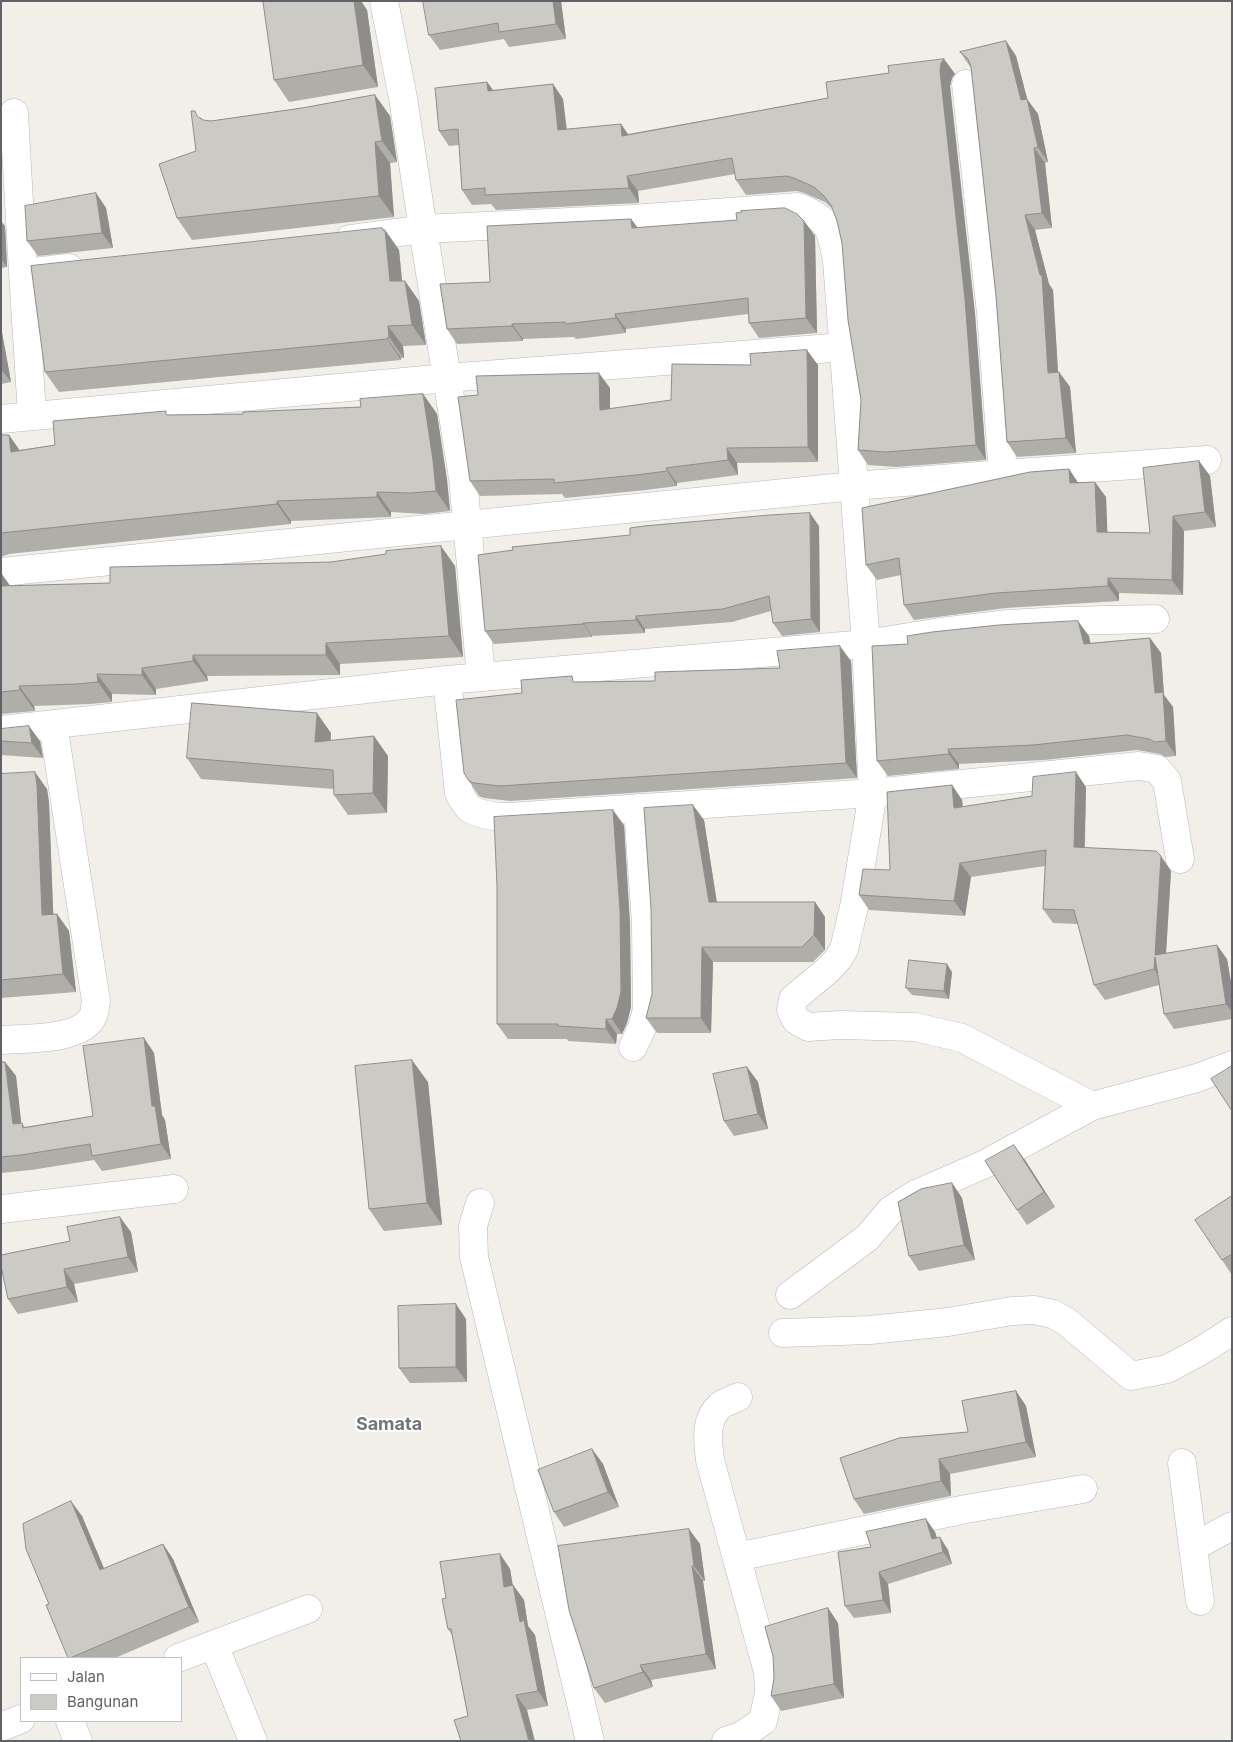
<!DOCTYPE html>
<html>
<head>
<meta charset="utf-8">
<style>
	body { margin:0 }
	#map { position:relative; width:1233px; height:1742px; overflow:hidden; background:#f1efe8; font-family:Inter,sans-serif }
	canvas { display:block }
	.frame { position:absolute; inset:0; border:2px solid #5f6368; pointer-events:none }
	.legend { position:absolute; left:20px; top:1657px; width:162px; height:65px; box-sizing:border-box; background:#fff; border:1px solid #bfc1c3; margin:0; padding:6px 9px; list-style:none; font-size:15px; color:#5f6368 }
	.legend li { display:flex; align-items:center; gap:10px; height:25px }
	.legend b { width:25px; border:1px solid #bfc1c3 }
</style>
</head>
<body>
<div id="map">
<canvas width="1233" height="1742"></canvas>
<div class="frame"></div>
<ul class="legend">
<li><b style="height:6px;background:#fff"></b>Jalan</li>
<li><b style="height:14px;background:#cccac5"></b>Bangunan</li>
</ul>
</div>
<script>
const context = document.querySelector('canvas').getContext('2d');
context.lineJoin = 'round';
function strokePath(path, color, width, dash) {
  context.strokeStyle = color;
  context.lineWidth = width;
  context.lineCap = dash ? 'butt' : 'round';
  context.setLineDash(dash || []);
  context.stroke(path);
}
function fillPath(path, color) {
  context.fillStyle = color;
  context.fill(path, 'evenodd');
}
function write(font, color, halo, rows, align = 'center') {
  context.font = font + ' Inter,sans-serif';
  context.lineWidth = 4;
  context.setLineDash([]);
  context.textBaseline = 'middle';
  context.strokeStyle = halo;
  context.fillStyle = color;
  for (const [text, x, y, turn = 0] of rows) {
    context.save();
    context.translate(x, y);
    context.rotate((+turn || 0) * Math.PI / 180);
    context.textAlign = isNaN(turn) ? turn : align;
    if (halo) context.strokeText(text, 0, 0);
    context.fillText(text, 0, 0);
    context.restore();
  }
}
const minor = new Path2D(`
	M966 84 991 313 1003 474
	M14 113 23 273
	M350 239 423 229 403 98 384 1
	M32 415 23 273 69 268
	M1 419 447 378 844 347
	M1 572 854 486 1003 474 1207 460
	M481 677 463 478 423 229 632 219 798 207C830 219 831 229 837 261L866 644 873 793 854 907 844 949 838 959 829 969 793 999 791 1010 796 1020 808 1027 840 1025 915 1027 962 1038 1092 1106 1197 1078 1232 1065
	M447 680 459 793C462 798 466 806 470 809 493 822 527 815 552 814L873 793 1139 766 1157 769 1167 781 1180 859
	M1 730 447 680 866 644 940 632 1008 624 1063 621 1155 619
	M1 1040C25 1038 81 1041 93 1016 95 1012 95 1005 96 1001L53 724
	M633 1047 642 1028 647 1009 646 924 638 808
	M480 1203 473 1226 474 1257 590 1741
	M1 1209 174 1189
	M790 1295 867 1238 891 1210 916 1194 985 1164 1092 1106
	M783 1333 870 1330 948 1322 1012 1311 1034 1310 1053 1314 1067 1322 1131 1376 1167 1369 1199 1352 1232 1331
	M1182 1463 1193 1547
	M737 1557 966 1509 1083 1489
	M1200 1601 1193 1547 1232 1526
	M214 1645 253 1741
	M178 1658 308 1609
	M70 1721 78 1741
	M1 1727 21 1719
	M726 1741 741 1736 763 1721 769 1693 768 1672 710 1460C708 1441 704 1420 720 1406 724 1402 733 1400 738 1397`);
const wall = new Path2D(`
	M265 1H361L367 10 378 87 289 102 274 80Z
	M561 1 566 39 509 47 504 39 440 50 429 35Z
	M1006 41 1016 56 1027 99 1038 114 1048 162 1045 163 1052 228 1035 230 1049 284 1053 290 1058 372H1059L1070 387 1076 453 1017 457 1007 442 996 296 971 68 960 52Z
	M944 59 955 74 952 78 950 86 975 314 986 460 896 467 868 465 858 450 861 400 842 243 837 221 833 209 825 202 804 193 797 191 746 195 736 180 735 174 638 191 639 203 496 210 491 204 472 205 462 190 459 145 449 146 439 131 487 82 493 90 553 84 563 99 567 129 621 124 628 134 828 98 889 73Z
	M375 95 390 116 397 162 390 163 394 217 192 240 177 218 196 151 200 117 203 120 211 121 302 108Z
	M96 193 106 208 113 248 38 256 27 241Z
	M631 219 638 228 804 221 815 236 817 333 759 338 749 323 748 314 626 329V333L576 339 574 337 523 339V341L457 344 447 329 490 282Z
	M1 221 5 226 7 267 1 268Z
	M384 230H385L399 250 402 281H405L419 301 426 345 403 346 404 358H401V360L59 392 45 372Z
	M1 327 11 382 1 384Z
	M751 365H818V462L737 463 738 475 677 483V486L646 490 565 498 562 494 480 496 470 481 478 395 610 388V409L671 400Z
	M423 394 437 414 447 480 450 511 424 514 391 512V517L291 521V524L9 554 1 557V435H9L19 450 55 445 169 415 243 414 361 407Z
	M1199 461 1210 476 1216 527 1184 531 1183 595 1119 593V601L1006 608 914 620 904 605 901 575 877 580 866 565 1069 469 1078 483 1106 497 1107 532 1150 533Z
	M819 526 820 632 782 636 773 623 771 611 732 622 645 629V633L592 636V637L494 644 485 631Z
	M455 566 463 657 340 664V675L207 676 208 681 156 689V695L112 694V702L90 704 34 706 35 711 1 714V573L10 586 110 583Z
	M1089 636 1090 643 1150 638 1161 653 1164 695 1173 707 1176 756 1165 757 1160 754 1137 750 1044 760 959 764V769L888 776 877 761 908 644Z
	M851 661 857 778 510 801 484 798 479 796 469 781 522 693 576 682 655 681 780 668Z
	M1 729 40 741 43 758 1 755Z
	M331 733V740L388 756 387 813 348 815 334 795V789L201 779 187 758Z
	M1 774 47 789 49 803 53 914H57L69 931 76 992 1 998Z
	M952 785 962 800 963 807 1032 796 1086 787 1085 848 1171 871 1166 953 1227 959 1232 988V1019L1174 1029 1164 1014 1159 985 1105 1000 1094 985 1078 924 1053 923 1043 909 1045 866 971 877 965 916 869 910 859 895 890 870Z
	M704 820 717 902H815L825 917V950L813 962H713L711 1033H657L646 1018Z
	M624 825 630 925 631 1007 627 1023 622 1034H617L616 1044 568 1041 567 1039H508L497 1024Z
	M952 972 949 999 912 995 906 988Z
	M144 1038 154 1053 162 1115 165 1120 171 1159 102 1171 94 1160 31 1170 1 1173V1062H5L16 1076 21 1123H22L25 1127 93 1116Z
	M747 1067 758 1082 768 1129 734 1136 724 1121Z
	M428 1082 442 1225 384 1231 369 1209Z
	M1025 1160 1055 1207 1027 1225 1017 1210Z
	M952 1183 962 1198 975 1260 919 1271 909 1256Z
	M1232 1196V1275L1222 1260Z
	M131 1232 138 1272 74 1284 78 1302 18 1314 8 1299 70 1241Z
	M466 1319 467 1382 410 1383 399 1368Z
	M1016 1391 1026 1406 1036 1457 950 1474 951 1496 864 1514 854 1499 968 1432Z
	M592 1449 603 1464 619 1507 564 1527 554 1512Z
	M82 1516 104 1569 163 1544 173 1559 199 1622 115 1658H68L49 1604Z
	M926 1519 935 1532 937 1538 948 1550 952 1564 888 1584 891 1613 854 1618 845 1606 871 1547Z
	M700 1544 705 1581H703L716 1669 651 1680 653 1687 605 1703 594 1688Z
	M500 1554 510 1569 513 1585 524 1600 528 1626 535 1635 548 1706 527 1710 468 1716 452 1635 448 1629 446 1598Z
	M828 1608 838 1623 844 1698 781 1711 771 1696Z`);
const shadedWall = new Path2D(`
	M354 1H361L367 10 378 87 363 65Z
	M553 1H561L566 39 556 24Z
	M1006 41 1016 56 1029 106 1027 99 1038 114 1048 162 1038 147 1021 100Z
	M944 59 955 74 952 78 950 86 975 314 986 460 976 445 940 71 941 63Z
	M487 82 498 97 488 91Z
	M553 84 563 99 568 145 558 130Z
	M375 95 390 116 397 162 382 141Z
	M621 124 631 139 622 136Z
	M375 142 390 163 394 217 379 196Z
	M1034 148 1045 163 1052 228 1042 213Z
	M627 176 638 191 639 203 629 188Z
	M96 193 106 208 113 248 102 233Z
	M1025 215 1035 230 1049 284 1053 290 1059 388 1048 373 1040 275Z
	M631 219 642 234 632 228Z
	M1 221 5 226 7 267 1 259Z
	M804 221 815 236 817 333 806 318Z
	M382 228 386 232 385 230 399 250 404 301 390 281Z
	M405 281 419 301 426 345 412 325Z
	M615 314 626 329V333L616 318Z
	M512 324 523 339V341L512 326Z
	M388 326 403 346 404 358 389 337Z
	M1 327 11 382 1 369Z
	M387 338 401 358V360L387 339Z
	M807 350 818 365V462L808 447Z
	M1059 372 1070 387 1076 453 1066 438Z
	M599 373 610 388V425L600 410Z
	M423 394 437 414 447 480 450 511 436 491Z
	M9 435 23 455 11 452Z
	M727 448 737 463 738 475 728 460Z
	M1199 461 1210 476 1216 527 1205 512Z
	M666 468 677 483V486L667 471Z
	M1069 469 1079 484 1070 483Z
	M1095 482 1106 497 1108 547 1097 532Z
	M377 492 391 512V517L377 497Z
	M277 501 291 521V524L277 504Z
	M810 513 819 526 820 632 811 619Z
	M1173 516 1184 531 1183 595 1172 580Z
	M441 546 455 566 463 657 449 636Z
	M1 573 11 587 1 590Z
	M1108 578 1119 593V601L1108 586Z
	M636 616 645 629V633L636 620Z
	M1078 621 1089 636 1094 659 1084 644Z
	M583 623 592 636V637L583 624Z
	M1150 638 1161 653 1164 695 1173 707 1176 756 1166 741 1155 693Z
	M326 643 340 664V675L326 655Z
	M840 646 851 661 857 778 846 763Z
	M193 655 207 676 208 681 193 661Z
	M142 668 156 689V695L142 675Z
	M97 674 112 694V702L98 682Z
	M19 686 34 706 35 711 20 690Z
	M317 713 331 733 329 762 315 742Z
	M29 726 40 741 43 758 32 743Z
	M374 736 388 756 387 813 373 793Z
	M948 749 959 764V769L949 754Z
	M35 772 47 789 49 803 54 932 42 915Z
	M1076 772 1086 787 1084 862 1074 847Z
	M952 785 962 800 964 823 954 808Z
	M693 805 704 820 719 917 709 902Z
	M613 810 624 825 630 925 631 1007 627 1023 622 1034 612 1019Z
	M1161 856 1171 871 1165 970 1155 955Z
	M960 863 971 877 965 916 954 901Z
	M815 902 825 917V950L814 935Z
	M57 914 69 931 76 992 63 974Z
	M1217 945 1227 959 1232 988V1012L1226 1004Z
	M702 947 713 962 711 1033 701 1018Z
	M1155 957 1164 984 1154 969Z
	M947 964 952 972 949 999 944 991Z
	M606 1019 617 1034 616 1044 606 1029Z
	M144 1038 154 1053 162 1115 165 1120 171 1159 161 1144 152 1106Z
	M412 1060 428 1082 442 1225 427 1203Z
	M5 1062 16 1076 23 1138 13 1124Z
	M747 1067 758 1082 768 1129 758 1114Z
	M1014 1145 1025 1160 1055 1207 1044 1192Z
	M952 1183 962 1198 975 1260 964 1245Z
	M120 1217 131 1232 138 1272 128 1257Z
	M64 1269 74 1284 78 1302 67 1287Z
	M456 1304 466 1319 467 1382 456 1367Z
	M1016 1391 1026 1406 1036 1457 1026 1442Z
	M592 1449 603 1464 619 1507 608 1492Z
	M939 1459 950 1474 951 1496 941 1481Z
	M71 1501 82 1516 111 1585 100 1570Z
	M926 1519 935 1532 941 1551 932 1539Z
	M689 1529 700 1544 705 1581 694 1566Z
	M940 1537 948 1550 952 1564 943 1552Z
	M163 1544 173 1559 199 1622 189 1607Z
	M500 1554 510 1569 515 1602 504 1587Z
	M692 1566 703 1581 716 1669 706 1654Z
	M879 1572 888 1584 891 1613 883 1600Z
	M513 1585 524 1600 528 1626 535 1635 548 1706 538 1691 520 1622Z
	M828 1608 838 1623 844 1698 834 1684Z
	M640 1665 651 1680 653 1687 643 1672Z
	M516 1695 527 1710 535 1741H529Z`);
const building = new Path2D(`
	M265 1H354L363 65 274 80 263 2Z
	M423 1H553L556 24 499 32 498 23 429 35Z
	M1006 41 1021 100 1027 99 1038 147 1034 148 1042 213 1025 215 1040 275H1042L1048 373 1059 372 1066 438 1007 442 996 296 971 67 968 59 960 52Z
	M944 59 941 63 940 71 965 299 976 445 886 452 858 450 861 400 848 320 842 243 837 221 831 205 824 196 814 187 794 178 787 176 736 180 732 158 627 176 629 188 485 195V188L462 190 458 129 439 131 435 88 487 82 488 91 553 84 558 130 621 124 622 136 828 98 826 82 889 73 888 66Z
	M375 95 382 141 375 142 379 196 177 218 159 164 196 151 191 111H195L197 116 203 120 211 121 302 108Z
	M96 193 102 233 27 241 25 206Z
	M785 208 797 214 804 221 806 318 749 323 748 298 615 314 616 318 565 324V322L512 324V326L447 329 440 284 490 282 487 226 631 219 632 228 737 220 736 213 742 212 741 211Z
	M382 228 383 230H385L390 281H405L412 325 388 326 389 337 387 338V339L45 372 31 266Z
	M807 350 808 447 727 448 728 460 666 468 667 471 636 475 554 483V479L470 481 458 397 478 395 476 376 599 373 600 410 671 400 672 364 751 365 750 354Z
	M423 394 433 460 436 491 410 493 377 492V497L277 501V504L1 533V435H9L11 452 55 445 53 421 166 411V415L243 414V412L361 407 360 399Z
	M1199 461 1205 512 1173 516 1172 580 1108 578V586L996 593 904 605 899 558 866 565 862 508 1030 472 1069 469 1070 483 1095 482 1097 532 1150 533 1143 468Z
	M810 513 811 619 773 623 769 596 723 609 636 616V620L583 623V624L485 631 478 555 513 550 512 547 630 535V528L644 526 770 515Z
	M441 546 449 636 326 643V655H193V661L142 668V675L97 674 98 682 76 684 19 686 20 690 1 692V586L110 583V567L331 562 386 554V551Z
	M1078 621 1084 644 1150 638 1155 693 1163 692 1166 741 1155 742 1149 739 1127 735 1033 745 948 749 949 754 877 761 872 646 908 644 907 636 932 632 999 625Z
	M840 646 846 763 500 786 474 783 469 781 464 773 456 700 522 693 521 680 572 676 573 682 655 681V672L780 668 777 651Z
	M192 703 317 713 315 742 374 736 373 793 334 795 333 770 187 758Z
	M29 726 32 743 1 741V729Z
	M35 772 37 785 42 915 57 914 63 974 1 980V774Z
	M1076 772 1074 847 1156 851 1161 856 1155 955 1217 945 1226 1004 1164 1014 1155 957 1154 969 1094 985 1074 910 1043 909 1046 850 960 863 954 901 859 895 863 869 890 870 887 792 952 785 954 808 1032 796 1033 777Z
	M693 805 709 902H815L814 935 802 947H702L701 1018H646L652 994 651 909 644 808Z
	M613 810 620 910 621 992 617 1008 612 1019H606V1029L558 1026V1024H497V886L494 817Z
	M909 960 947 964 944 991 906 988Z
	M144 1038 152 1106H155L161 1144 92 1156 90 1144 21 1155 1 1157V1062H5L13 1124 22 1123 23 1128 93 1116 83 1046Z
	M412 1060 427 1203 369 1209 355 1066Z
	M1232 1066V1111L1211 1079Z
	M747 1067 758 1114 724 1121 713 1074Z
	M1014 1145 1044 1192 1017 1210 985 1161Z
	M952 1183 964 1245 909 1256 898 1202 921 1189Z
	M1232 1196V1254L1222 1260 1195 1220Z
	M120 1217 128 1257 64 1269 67 1287 8 1299 1 1266V1255L70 1241 67 1227Z
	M456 1304V1367L399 1368 398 1306Z
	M1016 1391 1026 1442 939 1459 941 1481 854 1499 840 1458 899 1438 968 1432 962 1401Z
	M592 1449 608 1492 554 1512 538 1470Z
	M71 1501 100 1570 163 1544 189 1607 70 1658H68L46 1605 49 1604 26 1549 23 1524Z
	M926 1519 932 1539 940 1537 943 1552 879 1572 883 1600 845 1606 838 1552 871 1547 866 1532Z
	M689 1529 694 1566H692L706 1654 640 1665 643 1672 594 1688 569 1610 558 1546Z
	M500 1554 504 1587 513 1585 520 1622 524 1620 538 1691 516 1695 529 1741H461L454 1720 468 1716 451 1629H448L442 1599 446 1598 440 1562Z
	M828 1608 834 1684 771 1696 774 1678 773 1656 765 1627Z`);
const quarterNames = [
	["Samata",389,1425]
];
strokePath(minor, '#b5b8bc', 29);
strokePath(minor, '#fff', 28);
fillPath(wall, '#afaea9');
fillPath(shadedWall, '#8f8d8a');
fillPath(building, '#cccac5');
strokePath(building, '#8f8d8a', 1);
write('bold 18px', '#70757a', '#fff', quarterNames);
</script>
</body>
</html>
